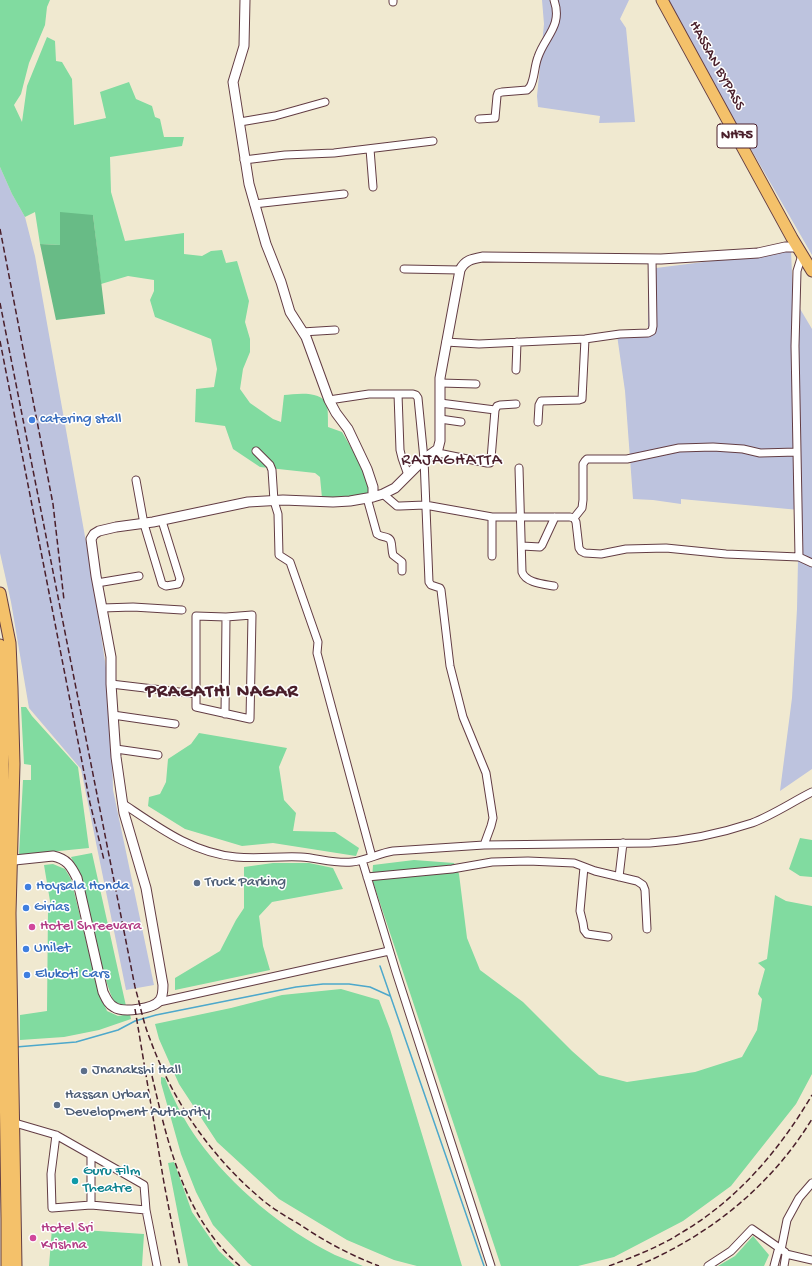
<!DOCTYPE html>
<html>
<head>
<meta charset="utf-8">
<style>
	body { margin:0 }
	canvas { display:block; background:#f0e9d0 }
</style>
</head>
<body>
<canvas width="812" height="1266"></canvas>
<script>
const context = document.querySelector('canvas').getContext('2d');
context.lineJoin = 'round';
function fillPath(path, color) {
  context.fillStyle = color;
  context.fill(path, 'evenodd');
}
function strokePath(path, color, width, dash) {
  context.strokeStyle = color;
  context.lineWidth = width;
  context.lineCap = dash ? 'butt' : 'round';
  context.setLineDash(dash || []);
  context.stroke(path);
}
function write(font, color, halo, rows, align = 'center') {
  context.font = font + ' "Gochi Hand",sans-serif';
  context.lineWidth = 3;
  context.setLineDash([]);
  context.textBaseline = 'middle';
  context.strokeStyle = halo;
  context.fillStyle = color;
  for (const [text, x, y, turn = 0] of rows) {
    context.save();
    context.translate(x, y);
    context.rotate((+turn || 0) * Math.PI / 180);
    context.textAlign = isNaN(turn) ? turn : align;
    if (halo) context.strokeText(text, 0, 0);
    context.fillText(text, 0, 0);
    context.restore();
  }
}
const industrial = new Path2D(`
	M542 0H629L620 19 626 28 635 122 599 123 600 116 538 107 537 96 544 24Z
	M665 0H812V255Z
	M0 167 12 194 25 217 35 256 94 587 106 668 112 749 113 790 154 985 126 990 81 769 29 708 11 602 0 553Z
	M791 251 793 297 812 329V769L780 791 792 698 797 609 799 510 681 499V504L653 500 633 499 625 391 617 335 648 334V269Z`);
const green = new Path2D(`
	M0 0H50L47 7 45 25 29 63 21 94 14 105 22 122 27 86 47 37 55 41 56 61 62 62 72 79 74 125 106 118 100 92 129 82 136 99 152 106 155 117 160 119 164 137H184L182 146 110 157 111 192 125 241 184 233V254L202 256 211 251 222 250 226 263 237 261 249 301 245 322 250 339V352L243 369 240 389 250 403 273 419 281 422 284 395C296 394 322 390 327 405 328 409 328 421 328 427L342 432 363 468 369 485V495L339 500 322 498 320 477 315 473 260 467 233 449 225 426 195 422 196 389 214 387 217 369 211 339 155 317 150 300 154 291V280L128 276 101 284 93 215 60 245 40 244 35 212 25 217 12 194 0 167Z
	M21 707H26L32 716 78 767 89 848 19 855 23 780H31V765L24 764Z
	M199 733 287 748 279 767 284 800 296 813 293 831 335 832 359 848 356 856 273 843 242 846 185 829 148 806 149 797 160 794 166 782 168 759 191 744Z
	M800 838 812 840V877L800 876 789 869Z
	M92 853 126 1006 114 1002C94 955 93 903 71 857Z
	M414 860 454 863 459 874 467 938 480 970 523 1002 572 1051 599 1075 627 1082 695 1072 742 1057 757 1030 762 999 758 994 765 969 758 963 767 959 775 895 786 901 812 906V1074L796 1104 731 1186 683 1221 614 1257 578 1266H501L372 879 373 865Z
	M273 863H309L333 868 343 889 272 902 259 916 263 946 270 970 175 990V978L220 951 236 920 244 908V867Z
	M53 864 65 869 71 879 98 990 107 1011 118 1016 130 1014 131 1019 99 1030 64 1037 20 1040V1015L47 1011 48 910 51 907 44 865Z
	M341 989 379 1000 390 1029 462 1266H417L394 1260 347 1240 279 1199 217 1142 179 1084 159 1039 155 1024 231 1008 282 995Z
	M161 1077 165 1078C173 1099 185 1122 198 1140 231 1186 284 1230 335 1255 344 1259 354 1262 363 1266H252L248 1263 213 1225 196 1192 181 1154 161 1083Z
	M174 1162 192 1212 219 1251 235 1266H188L168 1163Z
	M52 1228 144 1234 142 1266H49Z
	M753 1236 769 1255 764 1266H718L735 1256Z`);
const forest = new Path2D(`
	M60 212 93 215 105 314 56 320 40 244 60 245Z`);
const stream = new Path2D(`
	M380 966 484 1266
	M16 1047 76 1042 118 1030 135 1021 156 1015 296 987 323 984H349L370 987 390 996`);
const minor = new Path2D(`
	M393 0V2
	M479 119 495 118 497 96 498 93 502 92 527 90 530 87C535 78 534 67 538 57 545 36 563 26 554 0
	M240 122 275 116 325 102
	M370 149 373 187
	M244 160 285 155 334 153 433 141
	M254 204 344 194
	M404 269 460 270
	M302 332 335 330
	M446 342 479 344 585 339 620 334 648 333 652 331 653 326 652 259
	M516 370 517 342
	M440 383 476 384
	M398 394 400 450 402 458 408 475
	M329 400 369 394H413L416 395 418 398 424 459 429 582 431 585 440 588 441 590 450 666 463 717 486 773 493 818 491 826 484 845
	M495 410 497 406 500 405 516 404
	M440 419 461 422
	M538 422 539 405 541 401 579 400 582 399 585 339
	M256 451 270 465 272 470 274 501 278 514 279 555 290 562 318 642 317 653 372 857
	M433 452 487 463H490L491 459 495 410 440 403
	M519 468 522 572C526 583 543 584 554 586
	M136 480 144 524 162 584 166 586 178 584 180 579 162 521
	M383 494 397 506H400L425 505 492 517H570L574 518 576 522 579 548 581 551 585 553 601 554 626 549 666 548 726 554 799 557 812 563
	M367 498 377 534C381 537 384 536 388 538 393 540 391 549 393 555L402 562V571
	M492 517V556
	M574 518 582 508 583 500V464L585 461 587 459H627L679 448 713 447 743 449 760 453 797 452
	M522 546 540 547 542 545 555 517
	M799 557 795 346 797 271 802 255
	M97 583 139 576
	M102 608 133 607 182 610
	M252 615 250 719 196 707V616L226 617Z
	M111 684 196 694
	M225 714 226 617
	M113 715 175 724
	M116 749 158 755
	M122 803C158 827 192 853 236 857 258 859 279 856 301 857 318 858 335 864 352 862 366 861 379 853 393 851L484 845 650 843C684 841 719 834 752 823 773 815 792 802 812 792
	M362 860 396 972 491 1266
	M584 867 580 911 583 923 584 930 587 934 608 937
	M367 877 452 869 492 862 528 861 574 863 595 871 637 881 643 885 645 890 647 929
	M619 877 623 843
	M159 1002 389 951
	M15 1123 56 1135 144 1185 146 1210 91 1205 52 1208 51 1174 56 1135
	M91 1156V1205
	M146 1210 157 1266
	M786 1254 812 1260
	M708 1266 731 1251 752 1229 785 1252 786 1254 784 1266
	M774 1266 778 1251 781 1250 787 1220 799 1198 812 1183`);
const tertiary = new Path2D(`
	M373 497 383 494 395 488 424 459 438 449 440 441V378L460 270C465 260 472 259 483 257L661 259 758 253 785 247H797
	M5 861 53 856C67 859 71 866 77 878L103 992C106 998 108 1004 114 1007 123 1013 154 1009 160 1000 163 996 163 990 163 985L146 888 124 813 116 757 111 684V657L96 576 91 539 94 534 99 531 116 527 153 522 248 502 283 500 333 502 350 501 373 497V487L367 469 348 429 336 413 329 400 306 337 290 312 281 282 266 244 249 184 233 82 244 46 245 0`);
const primary = new Path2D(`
	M0 593 10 643 12 688 14 764 10 913 16 1266
	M0 645 3 718 2 863 7 1219V1266`);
const trunk = new Path2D(`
	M662 0 792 238 812 271`);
const rail = new Path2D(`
	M0 229 53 504 64 600
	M0 303 135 987C140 1004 143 1022 150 1039 172 1100 210 1155 259 1197 270 1207 285 1216 299 1224 324 1241 350 1255 379 1266
	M0 341 90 803 104 860
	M135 1009 164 1183 180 1266
	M152 1076C168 1144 184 1218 240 1266
	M609 1266C633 1257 659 1247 681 1233 737 1200 779 1151 812 1095
	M637 1266C709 1236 771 1186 812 1119`);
const markers = [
	[32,420,4,"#3f7fe0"],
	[197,883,4,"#5c6f8a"],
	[28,887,4,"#3f7fe0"],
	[26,908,4,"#3f7fe0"],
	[32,927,4,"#d1479c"],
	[26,949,4,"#3f7fe0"],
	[27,975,4,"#3f7fe0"],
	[84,1071,4,"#5c6f8a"],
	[57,1105,4,"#5c6f8a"],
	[75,1181,4,"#0f9aa8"],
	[33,1238,4,"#d1479c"]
];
const shields = [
	[737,136,40]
];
const shieldNames = [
	["NH75",737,136]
];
const streetNames = [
	["HASSAN BYPASS",716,66,61]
];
const shopNames = [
	["catering stall",40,420],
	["Hoysala Honda",36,887],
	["Girias",34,908],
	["Unilet",34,949],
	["Elukoti Cars",35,975]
];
const serviceNames = [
	["Truck Parking",205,883],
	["Jnanakshi Hall",92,1071],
	["Hassan Urban",65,1096],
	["Development Authority",65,1113]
];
const hotelNames = [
	["Hotel Shreevara",40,927],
	["Hotel Sri",41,1229],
	["Krishna",41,1246]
];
const cultureNames = [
	["Guru Film",83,1172],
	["Theatre",83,1189]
];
const quarterNames = [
	["RAJAGHATTA",452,461]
];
const districtNames = [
	["PRAGATHI NAGAR",222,693]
];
fillPath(industrial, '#bdc3de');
fillPath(green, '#81dba0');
fillPath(forest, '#68bb86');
strokePath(stream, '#4da8cb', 1.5);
strokePath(minor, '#633d44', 9);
strokePath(tertiary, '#633d44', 11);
strokePath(primary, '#633d44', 13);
strokePath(trunk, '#633d44', 13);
strokePath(minor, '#fff', 7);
strokePath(tertiary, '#fff', 9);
strokePath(primary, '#f4c16a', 11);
strokePath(trunk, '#f4c16a', 11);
strokePath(rail, '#4a1f2b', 1.5, [6, 3]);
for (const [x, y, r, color] of markers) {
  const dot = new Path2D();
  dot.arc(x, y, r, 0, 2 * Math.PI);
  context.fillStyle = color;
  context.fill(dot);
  strokePath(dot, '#fff', 1.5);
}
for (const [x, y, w] of shields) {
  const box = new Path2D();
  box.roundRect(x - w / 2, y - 12, w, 24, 3);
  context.fillStyle = '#fff';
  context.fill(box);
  strokePath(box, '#4a1f2b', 1);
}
write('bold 14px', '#4a1f2b', null, shieldNames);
write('15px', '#4a1f2b', '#fff', streetNames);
write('15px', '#366cbe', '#fff', shopNames, 'left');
write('15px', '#4e5e75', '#fff', serviceNames, 'left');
write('15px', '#b23c85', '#fff', hotelNames, 'left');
write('15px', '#0d838f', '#fff', cultureNames, 'left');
context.letterSpacing = '1px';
write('17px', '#4a1f2b', '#fff', quarterNames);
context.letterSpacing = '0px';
context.letterSpacing = '1px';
write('bold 19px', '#4a1f2b', '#fff', districtNames);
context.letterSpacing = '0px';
</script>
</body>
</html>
